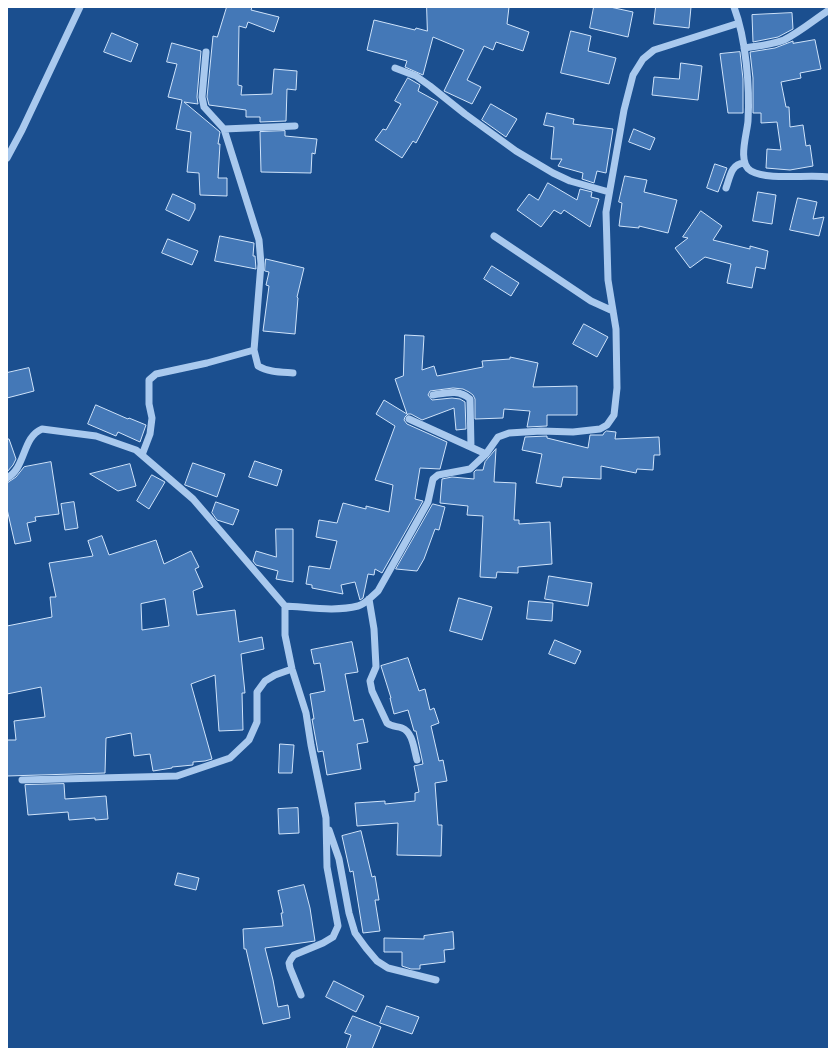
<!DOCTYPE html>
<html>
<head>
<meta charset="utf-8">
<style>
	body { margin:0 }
	#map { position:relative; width:836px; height:1056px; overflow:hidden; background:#1b4f8f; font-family:Roboto,sans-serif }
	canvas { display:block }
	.frame { position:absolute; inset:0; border:8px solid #fff; pointer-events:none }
</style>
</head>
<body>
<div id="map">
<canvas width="836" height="1056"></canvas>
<div class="frame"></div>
</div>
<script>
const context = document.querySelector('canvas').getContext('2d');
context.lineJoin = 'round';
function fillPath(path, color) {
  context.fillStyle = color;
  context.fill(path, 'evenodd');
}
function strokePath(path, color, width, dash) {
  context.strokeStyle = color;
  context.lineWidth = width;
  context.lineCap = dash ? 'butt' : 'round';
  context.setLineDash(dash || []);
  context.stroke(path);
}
const building = new Path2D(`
	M227 7H252L251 10 279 17 274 32 248 22 246 28 239 26 238 85 242 86 241 95 272 94 274 69 297 71 296 90 287 89 286 121 260 122V117H246V110L209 105 207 97 213 36 217 37Z
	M427 7H509L507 24 529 32 523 51 496 42 493 50 484 46 467 80 481 87 472 104 444 91 464 50 433 37 423 75 405 67 407 61 367 50 374 20 415 30 416 28 427 31Z
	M594 7H610L633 12 628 37 590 28Z
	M656 7H691L689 28 654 24Z
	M792 13 793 29 778 37 753 42 752 15Z
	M571 31 591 36 588 51 616 58 609 84 561 73Z
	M112 33 138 44 131 62 104 52Z
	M815 40 821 69 800 73 801 78 781 82 786 107H789L790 127 803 125 806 146 810 145 813 166 790 170 766 168 767 149 781 150 777 122 761 123V113H753V78L750 52 775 48 793 41V43Z
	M172 43 201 51 197 97 198 104 184 102 220 132 218 144H220L218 178H227V196L200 195 199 173 187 172 191 132 176 129 182 100 168 97 177 64 167 62Z
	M740 52 743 79V113H728L720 54Z
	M681 63 702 66 698 100 652 95 654 77 679 79Z
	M408 78 420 85 418 91 438 102 416 143 413 141 402 158 375 140 383 129 386 130 401 104 395 101Z
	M491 104 517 119 506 137 482 120Z
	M547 113 574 119 573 124 613 129 606 173 597 171 594 183 582 179 583 173 558 166 562 159H551L554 127 544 125Z
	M634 129 655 138 650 150 629 142Z
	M285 131V136L317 139 315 154 312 153 311 173 261 172 260 132Z
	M715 164 727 168 718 192 707 188Z
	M625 176 647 180 644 192 677 200 668 233 639 226V228L619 226 622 203 619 202Z
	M548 183 577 200 580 189 592 192 591 197 599 199 590 227 564 210 561 214 554 210 541 227 517 210 529 194 538 200Z
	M758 192 776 195 772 224 753 221Z
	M173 194 195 204V209L189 221 166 210Z
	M798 198 817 202 813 219 824 217 819 236 790 230Z
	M701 211 722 226 713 240 750 249V246L768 251 765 269 756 267 752 288 727 283 731 264 705 257 690 268 675 248 688 238 683 237Z
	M220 236 254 243 253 256H255L256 269 215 261Z
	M168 239 198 251 192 265 162 253Z
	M266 259 304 268 297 297 298 298 295 334 263 331 269 286 266 285 269 272 265 271Z
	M492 266 519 283 511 296 484 279Z
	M584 324 608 337 597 357 573 344Z
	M405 335 424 336 422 370 434 366 437 376 483 367 482 361 510 359V357L538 363 533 387 577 386V415H547V426L527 427 530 411 504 409 503 418 475 419V399L473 395 469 392 463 389 453 388 430 391 428 395 432 400 452 398 460 399 465 402 466 429 456 430 454 408 422 420 411 414H408L405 417 404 420 407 424 447 442 440 469 420 468 415 499 423 501 382 573 375 569 374 575 368 574 363 598 360 600 355 582 341 585 343 594 312 588V585L306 584 309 566 330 569 337 541 316 537 319 520 337 523 343 503 366 509V506L389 512 393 485 375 480 395 426 376 414 384 400 407 414 395 379 403 376Z
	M29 368 34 391 7 398V373Z
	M96 405 128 419 129 418 146 425 140 442 118 432 116 436 88 424Z
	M607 431 616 432 615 439 659 437 660 455H654L653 470 637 469 636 473 601 466V479L563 477 561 487 536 483 542 454 522 450 525 437 547 436V438L588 448 590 435H603L604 433Z
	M7 439H9L16 459 13 465 7 472Z
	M496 449 494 482 516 483 514 520H519V524L550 522 552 564 518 567V573L497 572 496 578 480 577 483 516 467 515 468 506 440 503 442 479 452 477 474 479V472L476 470H483L485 462Z
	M255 461 282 470 277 486 249 477Z
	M51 462 59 514 35 517 36 521 27 523 31 541 15 544 7 509V483L16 477 24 467Z
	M193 463 225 474 217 497 185 485Z
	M130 464 136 486 118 491 90 474Z
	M152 475 165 482 149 509 137 501Z
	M74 502 78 528 65 530 61 504Z
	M216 502 239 510 233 525 217 520 212 513Z
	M433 504 445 507 439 530 435 529 424 559 417 571 396 569Z
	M276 529H293V582L276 579 278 571 256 565 253 561 256 551 276 557Z
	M102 536 109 555 156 540 164 564 191 551 199 567 195 569 203 587 193 591 197 615 235 610 239 642 262 637 264 649 241 654 245 693H242L243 730 219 731 215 675 191 684 212 759 205 761 193 762V765L172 767V768L153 771 150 754 134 756 131 733 106 738 105 773 7 776V740H16L14 721 45 717 41 687 7 694V626L52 617 50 597H56L49 563 93 556 88 541ZM165 599 169 626 142 630 141 604Z
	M549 576 592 583 588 606 545 599Z
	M459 598 492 607 482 640 450 631Z
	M529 601 553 603 552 621 527 619Z
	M555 640 581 651 575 664 549 654Z
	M352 642 358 672 345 674 354 721 363 719 368 742 357 744 361 769 327 775 323 751 318 752 312 719H314L310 694 325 691 320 663 314 664 311 650Z
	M408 658 419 691 425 689 430 710 434 708 439 723 431 726 439 761 443 760 447 781 435 783 438 825H442L441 856 397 855 398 823 357 826 355 803 385 801V804L415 801V793L419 792 414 766 423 764 416 731H414L408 710 394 714 390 698H391L381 666Z
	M280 744 294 745 292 773H279Z
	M64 784 65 799 106 796 108 819 95 820V818L69 820 68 812 28 815 25 785Z
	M298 808 299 833 279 834 278 809Z
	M361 831 372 877 375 876 379 900H375L380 931 363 933 353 871 350 872 342 836Z
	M178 873 199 878 196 890 175 885Z
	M304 885 310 908 315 941 265 948 273 980 278 1007 288 1005 290 1018 263 1024 246 949H244L243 929 283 926 281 913H283L278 891Z
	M453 932 454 949 444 950 445 962 420 965V969H411L402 966V952H384V938L424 939V936Z
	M334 981 364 996 356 1012 326 997Z
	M387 1006 419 1017 412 1034 380 1023Z
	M353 1016 381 1027 372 1049H346L351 1035 345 1033Z`);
const minor = new Path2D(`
	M734 7C746 39 750 87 748 121 747 134 737 163 751 171 769 181 807 174 829 177
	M744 48C757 46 771 45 784 40 800 32 814 20 829 10
	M395 68 416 76 430 86 465 114 516 151 553 173 570 181 609 192
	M224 129 295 126
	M7 158 22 130 80 7
	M726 188C730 177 731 164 744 163
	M494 236 591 301 613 311
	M254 350 258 366C268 372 281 372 293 373
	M433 395C446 393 459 389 470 399L471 447
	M409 419 486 454
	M142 455 150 434 152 418 149 404V380L156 374 207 363 254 350 261 264 259 240 224 129 204 107 202 97 206 52
	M7 478C26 468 22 437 42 429L96 436 136 450 193 499 285 606V635L292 669 306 713 311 745 326 818 327 867 338 926 333 937 323 943 294 955 291 959 289 963 290 968 301 995
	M369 599 374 629 376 667 370 681 372 691 387 723C392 727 397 726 402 728 413 732 414 750 417 760
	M285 606C308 607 335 612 358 606 366 604 372 596 378 591L428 502 433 479 438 475 470 469 486 454 498 437 509 433 541 431 573 432 600 429 607 425 614 415 617 388 616 329 608 280 606 212 624 110 633 75 643 59 654 50 739 23
	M22 780 177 776 230 758 249 740 257 722V692L265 681 275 675 292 669
	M329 830 339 859 349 913 355 933 366 948 377 961 388 968 436 980`);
fillPath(building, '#4478b7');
strokePath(building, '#cfe3fa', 1);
strokePath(minor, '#a9c9ee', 7);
</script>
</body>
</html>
